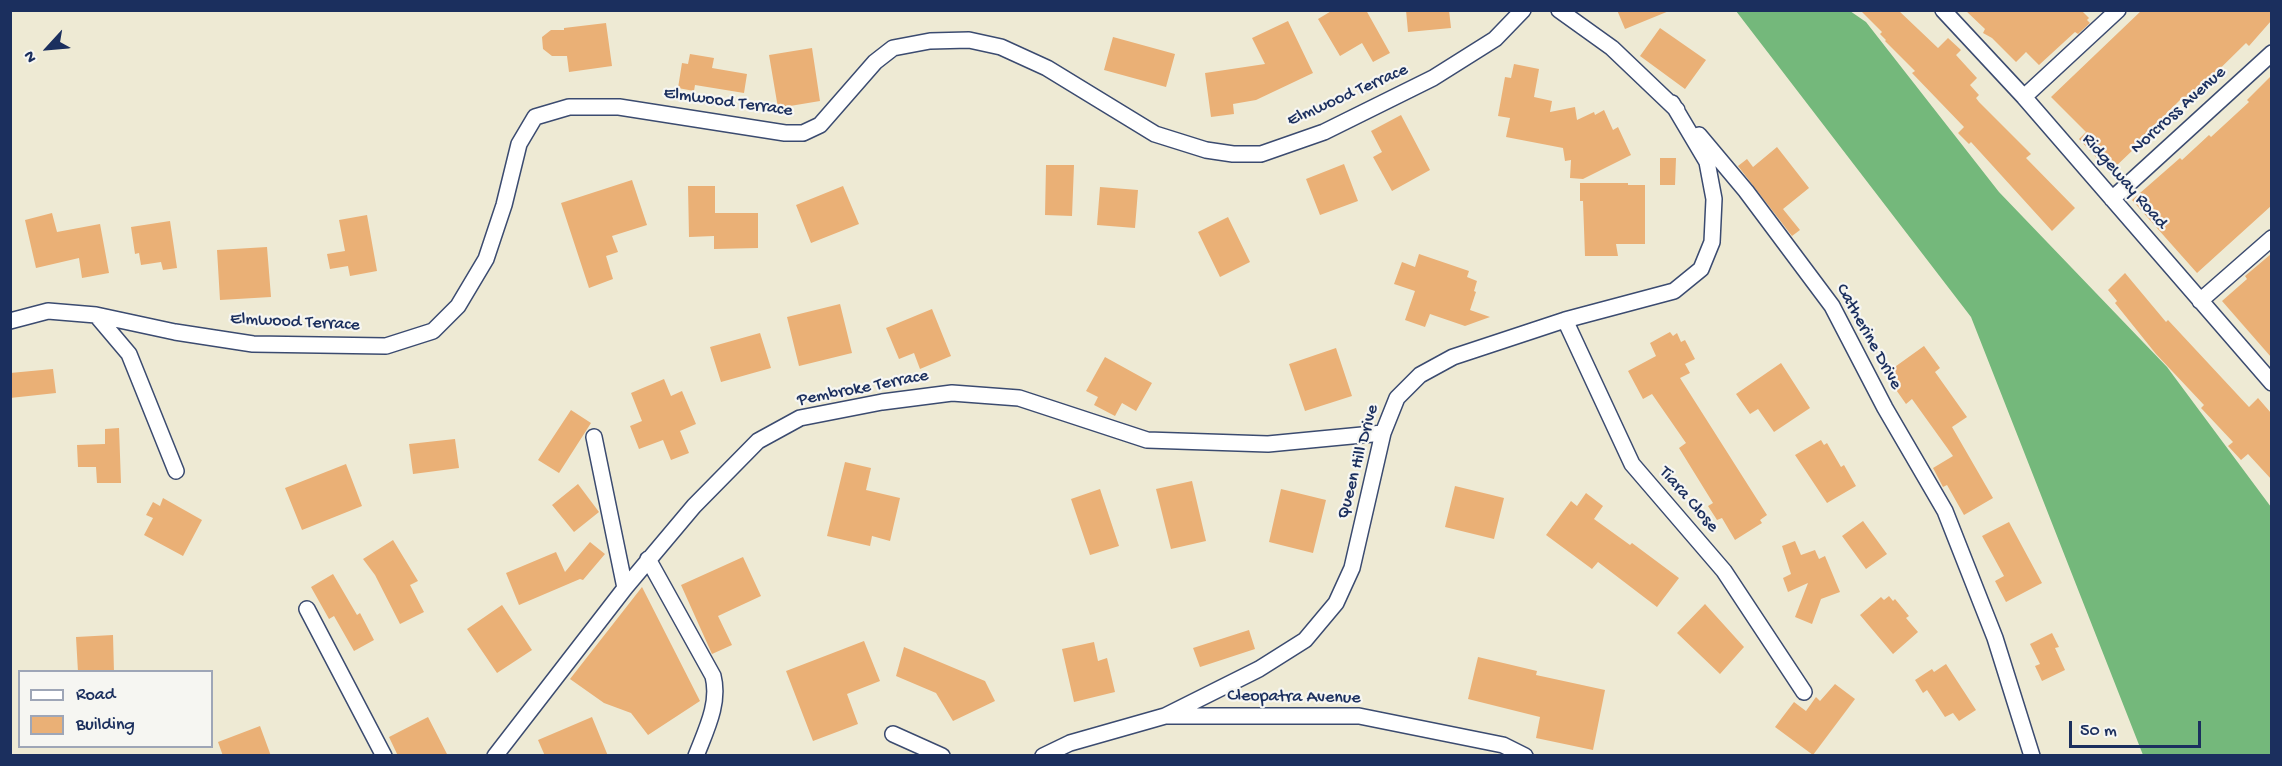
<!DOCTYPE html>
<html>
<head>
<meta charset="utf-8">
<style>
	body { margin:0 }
	#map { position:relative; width:2282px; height:766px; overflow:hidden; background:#eeead4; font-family:"Gochi Hand",sans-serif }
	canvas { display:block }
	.frame { position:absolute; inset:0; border:12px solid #1b2f5e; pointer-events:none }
	.legend { position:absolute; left:18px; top:670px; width:195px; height:78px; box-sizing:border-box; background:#f6f6f2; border:2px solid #9ea6b7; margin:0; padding:8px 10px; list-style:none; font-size:18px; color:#1b2f5e }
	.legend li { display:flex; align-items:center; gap:12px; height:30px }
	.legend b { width:30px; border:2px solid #9ea6b7 }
	.north { position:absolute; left:18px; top:18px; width:60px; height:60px; -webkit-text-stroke:4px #f6f6f2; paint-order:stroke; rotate:244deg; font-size:16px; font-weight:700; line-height:24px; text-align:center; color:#1b2f5e }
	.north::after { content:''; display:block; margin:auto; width:21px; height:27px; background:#1b2f5e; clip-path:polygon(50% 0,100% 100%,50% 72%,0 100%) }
	.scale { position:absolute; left:2069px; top:721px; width:132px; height:27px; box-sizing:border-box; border:3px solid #1b2f5e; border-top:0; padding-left:8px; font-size:18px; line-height:21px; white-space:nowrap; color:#1b2f5e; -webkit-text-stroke:4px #f6f6f2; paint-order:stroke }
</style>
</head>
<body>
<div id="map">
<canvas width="2282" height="766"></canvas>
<div class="frame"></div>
<ul class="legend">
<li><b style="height:8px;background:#fff"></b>Road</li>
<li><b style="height:16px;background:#eab076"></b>Building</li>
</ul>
<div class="north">N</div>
<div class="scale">50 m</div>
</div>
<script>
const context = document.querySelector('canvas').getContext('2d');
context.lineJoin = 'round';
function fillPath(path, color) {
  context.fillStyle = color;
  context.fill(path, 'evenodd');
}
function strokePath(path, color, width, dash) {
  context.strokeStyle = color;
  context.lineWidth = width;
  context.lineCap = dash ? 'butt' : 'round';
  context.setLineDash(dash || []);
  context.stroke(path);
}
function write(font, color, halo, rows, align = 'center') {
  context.font = font + ' "Gochi Hand",sans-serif';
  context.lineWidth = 4.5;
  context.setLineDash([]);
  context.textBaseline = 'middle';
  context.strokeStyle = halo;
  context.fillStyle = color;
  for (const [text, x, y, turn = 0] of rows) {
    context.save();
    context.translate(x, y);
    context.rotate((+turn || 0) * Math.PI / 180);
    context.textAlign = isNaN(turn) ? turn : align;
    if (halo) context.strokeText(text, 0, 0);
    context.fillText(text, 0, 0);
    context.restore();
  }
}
const forest = new Path2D(`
	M1736 11H1850L1866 22 1999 192 2167 367 2271 507V755H2143L1971 317Z`);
const building = new Path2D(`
	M1333 10H1366L1390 53 1373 62 1362 43 1340 56 1318 19Z
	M1406 10H1449L1451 28 1408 32Z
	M1617 10H1668L1669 11 1625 29Z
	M1860 10H1898L1938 48 1948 38 1961 50 1956 55 1977 78 1970 85 1979 95 1976 98 1979 102 2031 154 2026 158 2075 208 2052 231 1971 142 1969 144 1958 133 1964 127 1912 73 1915 71 1885 41 1886 40 1880 34 1882 32Z
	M1965 10H2081L2089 18 2087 20 2090 23 2078 34 2075 32 2039 65 2026 52 2016 62 1992 38 1983 33 1985 29Z
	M2142 10H2271V21L2249 46 2246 43 2185 103 2181 99 2157 123 2159 125 2112 170 2110 167 2107 169 2079 139 2086 132 2051 97Z
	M1288 21 1313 73 1256 100 1233 104 1234 114 1211 117 1205 73 1265 64 1252 38Z
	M606 23 612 66 569 72 567 56H552L543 49 542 37 551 30H564V28Z
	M1660 28 1706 60 1685 89 1640 56Z
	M1113 37 1175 54 1166 87 1104 70Z
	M812 48 820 101 778 108 769 55Z
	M690 54 714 58 712 68 747 74 744 93 695 85 694 91 678 88 682 63 688 64Z
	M1514 64 1539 69 1534 97 1552 101 1550 112 1575 107 1577 120 1594 112 1595 115 1604 110 1613 130 1618 127 1631 155 1583 179 1570 178 1571 160 1565 161 1563 148 1506 137 1510 118 1498 116 1505 77 1511 78Z
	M2271 76V206L2197 273 2132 200 2180 158 2182 160 2209 135 2211 137 2249 102 2247 100Z
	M1401 115 1430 170 1392 191 1373 157 1382 152 1371 131Z
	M1777 147 1809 188 1783 209 1800 230 1792 236 1738 166 1747 159 1753 167Z
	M1660 158H1676L1675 185H1660Z
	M1344 164 1358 201 1320 215 1306 179Z
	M1046 165H1074L1072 216 1045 215Z
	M632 180 647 225 612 236 618 252 606 256 613 279 589 288 561 203Z
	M1580 183H1628V185H1645V244H1616L1618 256H1585L1583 201H1580Z
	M688 186H715V213H758V248L714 249V236L689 237Z
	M843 186 859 224 811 243 796 205Z
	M1100 187 1138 190 1135 228 1097 225Z
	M52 213 57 232 100 224 109 273 82 278 79 258 36 268 25 220Z
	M367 215 377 271 350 276 348 266 330 269 327 254 345 251 339 220Z
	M1228 217 1250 262 1220 277 1198 232Z
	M170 221 177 268 163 270 161 262 141 265 139 253 135 254 131 227Z
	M267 247 271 297 220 300 217 250Z
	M1419 254 1469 271 1467 277 1477 281 1474 291 1476 292 1470 310 1490 317 1465 326 1430 314 1425 327 1405 320 1415 291 1394 284 1402 262 1415 267Z
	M2271 254V357L2222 301 2247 279 2245 276Z
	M2125 273 2166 322 2168 320 2249 407 2258 398 2271 413V479L2248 454 2241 460 2228 446 2233 442 2201 408 2204 405 2156 354 2115 303 2117 301 2108 290Z
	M840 304 852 353 799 366 787 317Z
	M932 309 951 356 920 369 914 353 899 359 886 328Z
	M1670 332 1673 336 1677 333 1681 342 1685 340 1695 359 1685 364 1690 373 1680 378 1767 515 1760 520 1762 523 1735 540 1722 518 1717 520 1708 506 1713 503 1679 448 1686 443 1652 394 1643 399 1628 371 1656 356 1650 343Z
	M760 333 771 368 721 382 710 347Z
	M1924 346 1940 368 1935 372 1967 417 1952 427 1993 498 1964 515 1947 485 1943 487 1933 468 1953 456 1912 399 1906 404 1885 374Z
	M1336 348 1352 396 1305 411 1289 364Z
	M1105 357 1152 383 1136 411 1122 403 1115 416 1094 405 1098 397 1086 391Z
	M1781 363 1810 408 1774 432 1758 409 1750 414 1736 394Z
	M53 369 56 393 10 398V373Z
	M664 379 671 396 682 391 696 424 680 431 689 453 671 460 663 440 639 449 630 426 642 421 631 393Z
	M571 410 591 423 559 473 538 460Z
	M119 428 121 483H97L96 467H78L77 445 105 444V429Z
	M455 439 459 468 413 474 409 444Z
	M1821 440 1824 445 1827 443 1841 467 1844 465 1856 486 1827 503 1795 455Z
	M845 462 871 468 866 490 900 498 890 541 872 536 870 546 827 536Z
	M346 464 362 506 302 530 285 488Z
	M1192 481 1206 541 1171 549 1156 489Z
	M578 484 599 512 574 532 552 505Z
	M1455 486 1504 498 1494 539 1445 527Z
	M1100 489 1119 546 1090 555 1071 499Z
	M1281 489 1326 500 1313 553 1269 542Z
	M1586 493 1603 506 1594 519 1630 545 1632 543 1679 578 1657 607 1598 562 1592 569 1546 535 1571 501 1577 506Z
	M163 498 202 520 183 556 144 535 153 518 146 515 153 502 160 506Z
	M1863 521 1887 554 1866 569 1842 536Z
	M2009 522 2042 583 2006 602 1995 581 2004 576 1982 536Z
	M393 540 418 581 410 585 424 612 400 624 375 575 363 559Z
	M1795 541 1801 555 1815 550 1819 559 1825 556 1840 592 1821 599 1812 624 1795 617 1808 583 1788 592 1783 578 1791 574 1782 546Z
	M590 542 605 554 583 580 580 579 519 605 506 573 556 552 565 572Z
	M743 557 761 596 718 616 732 645 712 654 681 585Z
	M333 574 357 615 360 613 374 640 354 651 334 616 329 619 311 587Z
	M642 587 700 701 648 735 631 713 604 703 570 679Z
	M1889 596 1893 601 1895 599 1909 616 1906 618 1918 632 1893 654 1860 615 1881 597 1884 600Z
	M1705 604 1744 647 1720 674 1677 633Z
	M502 605 532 650 497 673 467 629Z
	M1249 630 1255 649 1200 667 1193 648Z
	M2052 633 2059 647 2055 648 2065 670 2042 681 2035 666 2040 664 2030 644Z
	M113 635 114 672H78L76 637Z
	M864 641 880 681 847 694 858 724 813 741 786 671Z
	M1094 642 1098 661 1107 658 1115 692 1074 702 1062 649Z
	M904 647 985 681 995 701 953 721 936 693 896 676Z
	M1478 657 1537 671 1536 675 1605 690 1593 750 1536 738 1540 717 1468 699Z
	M1946 664 1976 710 1959 721 1953 713 1945 717 1927 690 1923 693 1915 680 1932 669 1934 672Z
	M1835 684 1855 699 1813 755 1775 727 1794 702 1806 711 1816 697 1820 701Z
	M428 717 448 756H398L389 737Z
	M592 717 608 756H545L538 740Z
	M260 726 271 756H223L218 742Z`);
const street = new Path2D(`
	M1559 10 1612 48 1677 110
	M1943 10 2024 97 2272 383
	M2024 97 2118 10
	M1699 135 1746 191 1832 306 1885 408 1945 511 1995 638 2032 756
	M2112 199 2272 53
	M2200 301 2272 238
	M96 315 129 354 176 471
	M1565 320 1632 464 1724 571 1804 692
	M10 321 48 311 96 315 175 332 253 344 386 346 433 331 458 306 486 259 504 205 519 144 535 117 569 107H619L785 133H803L820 125 875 62 893 48 930 41 969 40 1001 47 1047 68 1155 134 1206 150 1233 154H1261L1324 132 1433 78 1495 39 1523 10
	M594 437 625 588
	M648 559 713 676C720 703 706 730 696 756
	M307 609 384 756
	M1168 716H1359L1503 745 1525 756
	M893 734 942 756
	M495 756 625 588 694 506 758 441 800 418 882 402 952 393 1019 398 1147 440 1268 444 1383 433
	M1043 756 1070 743 1165 716 1259 669 1305 640 1336 603 1352 568 1383 433 1397 398 1420 375 1453 357 1565 320 1674 291 1701 269 1712 242 1714 199 1707 162 1672 103`);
const streetNames = [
	["Elmwood Terrace",1348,96,-24],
	["Elmwood Terrace",728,103,8],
	["Norcross Avenue",2179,111,-42],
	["Ridgeway Road",2124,182,49],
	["Elmwood Terrace",295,323,3],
	["Catherine Drive",1868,337,61],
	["Pembroke Terrace",863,389,-11],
	["Queen Hill Drive",1359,462,-75],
	["Tiara Close",1688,500,49],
	["Cleopatra Avenue",1294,698,1]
];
fillPath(forest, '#74b87b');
fillPath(building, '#eab076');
strokePath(street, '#3b4b70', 18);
strokePath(street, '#fff', 15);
write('18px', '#1b2f5e', '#f6f6f2', streetNames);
</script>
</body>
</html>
